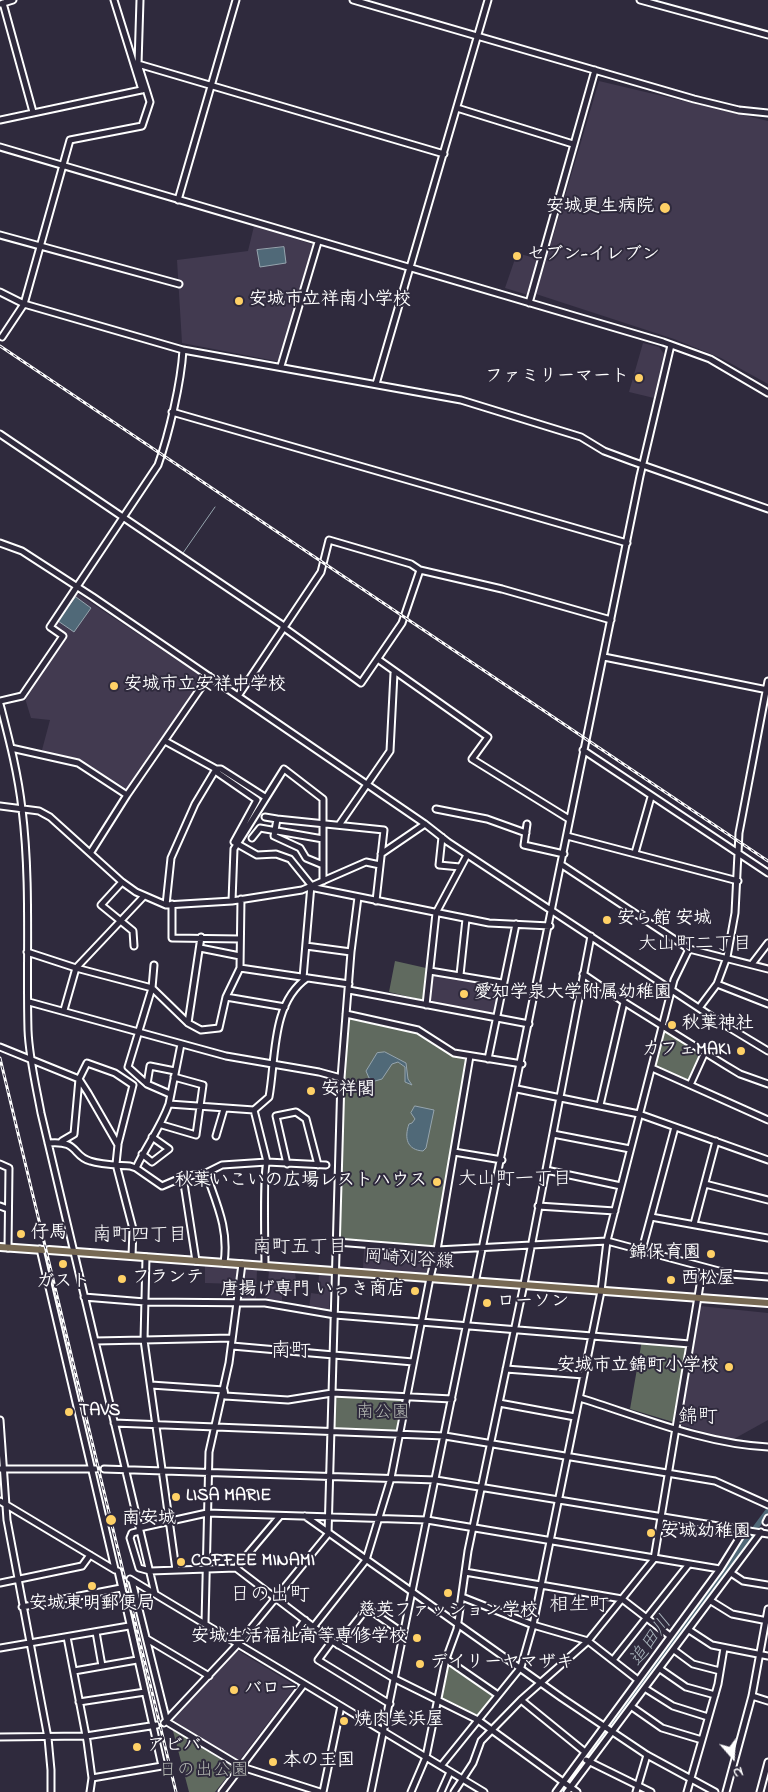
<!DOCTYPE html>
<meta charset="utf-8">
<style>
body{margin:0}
#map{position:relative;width:768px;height:1792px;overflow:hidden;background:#2f2a3d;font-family:"Indie Flower",sans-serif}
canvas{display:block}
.north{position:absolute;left:708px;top:1732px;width:50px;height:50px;-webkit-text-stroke:4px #2f2a3d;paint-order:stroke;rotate:161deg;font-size:14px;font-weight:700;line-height:20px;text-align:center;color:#fff}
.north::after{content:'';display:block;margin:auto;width:18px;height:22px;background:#fff;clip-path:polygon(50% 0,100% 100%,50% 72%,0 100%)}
</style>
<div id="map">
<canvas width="768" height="1792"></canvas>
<div class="north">N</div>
</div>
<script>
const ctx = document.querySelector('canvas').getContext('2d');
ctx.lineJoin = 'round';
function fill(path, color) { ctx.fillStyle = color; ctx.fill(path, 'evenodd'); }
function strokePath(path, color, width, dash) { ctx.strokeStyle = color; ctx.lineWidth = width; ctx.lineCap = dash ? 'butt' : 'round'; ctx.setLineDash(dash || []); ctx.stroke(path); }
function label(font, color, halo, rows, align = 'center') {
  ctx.font = font + ' "Indie Flower","Klee One",sans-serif'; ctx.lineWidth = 4; ctx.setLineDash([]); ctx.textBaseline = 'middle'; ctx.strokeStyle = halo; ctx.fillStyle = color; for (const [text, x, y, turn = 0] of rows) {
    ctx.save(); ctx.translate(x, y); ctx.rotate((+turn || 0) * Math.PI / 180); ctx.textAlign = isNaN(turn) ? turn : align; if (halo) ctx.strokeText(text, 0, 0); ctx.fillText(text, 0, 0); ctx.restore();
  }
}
fill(new Path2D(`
 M599,81L768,121V384L721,358L674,339L536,294Z
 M254,226L315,245L281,362L182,343L177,260L248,251Z
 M517,253L538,259L528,295L505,288Z
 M643,343L659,347L664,354L654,398L629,392Z
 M75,592L204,678L127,789L81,761L42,750L50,720L31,718L24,695L66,636L53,627Z
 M433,973L499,984L495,1014L429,1004L431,974Z
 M364,1249L432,1254L430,1273L363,1270Z
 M205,1266L238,1268L237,1284L205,1283Z
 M243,1268L257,1269L256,1300L239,1301Z
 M269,1271L295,1272L297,1290H282V1304L266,1301Z
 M319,1273L331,1275L329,1310L309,1308L311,1293L318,1294Z
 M700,1306L768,1313V1420L732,1440L678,1424Z
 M237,1650L296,1686L238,1762L173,1720Z`), '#423a50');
fill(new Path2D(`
 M395,961L426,968L423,1000L389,992Z
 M350,1017L418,1032L453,1055L467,1060L436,1246L434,1247L339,1238L343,1077Z
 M663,1031L701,1052L689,1080L656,1066Z
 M642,1340L688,1346L673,1422L630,1409Z
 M407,1395L399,1434L334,1428L335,1396Z
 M451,1665L493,1695L479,1715L476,1716L443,1700L441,1697L448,1666Z
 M175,1730L234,1768L215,1792H189L173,1731Z`), '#606a5f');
const water = new Path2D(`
 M284,247L286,263L260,267L257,250Z
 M76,597L91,608L74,632L58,621Z
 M385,1052L406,1063L408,1079L412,1085L405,1082V1067L398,1062L392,1064L382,1079L375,1081L369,1078L366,1071L377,1053Z
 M415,1106L434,1110L426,1148L423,1151C407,1150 404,1138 409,1124L412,1123L415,1119L411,1113Z`);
fill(water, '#506978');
strokePath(water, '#96a5ae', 1);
strokePath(new Path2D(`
 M183,553L215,507`), '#96a5ae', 1);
strokePath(new Path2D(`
 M560,1792L768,1511`), '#506978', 5.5);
strokePath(new Path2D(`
 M121,1573L130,1579`), '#443f50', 5, [5, 2.5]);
const minor = new Path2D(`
 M114,0L142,90
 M140,0L138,64L146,89
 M353,0L694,99L739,110L768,113
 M640,0L768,35
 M3,3L33,112
 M0,4L13,0
 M138,64L444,154
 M457,108L573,144
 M0,120L146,89L150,102L142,126L70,140L24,304L2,337
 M0,147L663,342L710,359L768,393
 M178,200L236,0
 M0,235L179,284
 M0,292L24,304L183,350L461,400L581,437L604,451L631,461L768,509
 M529,303L595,70
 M281,366L318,242
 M376,384L488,0
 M172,412L627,543
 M0,434L284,626
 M0,543L22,551L93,597L425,824L448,842L720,1022L768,1051
 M283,627L361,683L402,623L420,570
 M604,657L768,690
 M379,660L488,737L472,759L569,819
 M238,696L321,572L329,540L411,564L420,570L502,589L611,620
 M0,701L22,696L63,636L50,627L158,465C169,434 181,383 183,350
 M0,704C9,739 18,773 22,809C31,882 26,956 28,1030C29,1057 36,1086 41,1113L155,1594
 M165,741L216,769H221L265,797
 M11,748L78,763L127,795
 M583,750L768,873
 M215,771L257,800L234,842L257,855L276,854L290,859L311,885L303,978
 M0,806L39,811L50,817L122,882L136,892L166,905L232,901L302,890L366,862L380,865
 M436,809L487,819L526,833
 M265,817L277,819
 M527,824L524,845L564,854
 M339,825L390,751L394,673
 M567,836L738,881
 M442,837L439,865L460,867
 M252,838L260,828L323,839
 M91,852L127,795L209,676
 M635,853L651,797
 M381,854L425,824
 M323,865L306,858L300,848L274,836L277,819L384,830L376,901
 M562,865L689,949L768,969
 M122,882L101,905L133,931L134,946
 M310,887L489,923L550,926
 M241,899L240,968L349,984
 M232,901L234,849L284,769L323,799V881
 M172,904V938L240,939
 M166,905L171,858L195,804L216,769
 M306,946L351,952
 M200,948L240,956
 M27,952L76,968L144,896
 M752,964L768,943
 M154,965L152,988L128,1067L147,1084L170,1094
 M240,968L226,997L285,1007
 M430,971L502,983
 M583,974L624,1002L725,1065L740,1074L768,1084
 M460,975L466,919
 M717,984L768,1004
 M349,990L529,1024
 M29,1002L226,1056L319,1072L341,1078
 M426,1005L436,913L467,855
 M699,1008L717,984L727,957L735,913L739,833L768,681
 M64,1010L76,968L152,988L188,1023L201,1030L219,1028L226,997
 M346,1014L418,1030L454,1053L522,1064
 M188,1023L201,937
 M181,1044L169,1104L254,1110
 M0,1047L79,1079L88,1093L118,1145L116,1164L133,1229L132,1256
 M488,1059L516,924
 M652,1068L768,1120
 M147,1084L150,1066L175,1071
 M690,1085L705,1052
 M517,1089L639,1114L768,1160
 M600,1105L624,1002
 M162,1125L196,1135L203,1085L174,1077
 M553,1134L630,1149
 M216,1136L224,1109
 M62,1141L74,1134L79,1079L87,1063L115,1073L133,1085L118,1144
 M48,1143C79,1140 72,1156 90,1161C102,1165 118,1165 130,1166L136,1168C146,1146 161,1127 169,1104
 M454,1152L502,1160
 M142,1154L152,1162L169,1149L152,1137
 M0,1164L9,1168L8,1248
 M287,1164L276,1116L296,1112L306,1119L318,1165
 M136,1168L162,1186L183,1177L206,1173L222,1165L267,1162L326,1165
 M546,1170L621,1186
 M206,1173C217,1205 229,1229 224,1263
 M183,1177L196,1261
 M705,1184L768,1200
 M0,1206L8,1209
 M538,1206L615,1211
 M651,1217L768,1238
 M694,1224L716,1141
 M337,1242L437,1250L607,1241L730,1274L768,1277
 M40,1249L115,1569
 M642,1250L675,1127
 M265,1266C265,1252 263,1167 267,1162L254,1110L269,1097C276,1059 271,1003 307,978
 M84,1297L145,1302L265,1303L335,1315L690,1344
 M95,1341L144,1340L146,1257
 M232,1346L413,1362
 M506,1369L584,1375
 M151,1385L224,1390
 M224,1390L225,1396L288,1400L332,1393L452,1399
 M580,1398C641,1417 704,1444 768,1447
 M499,1403L575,1417
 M0,1420L7,1520L48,1738L51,1770V1792
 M114,1423L445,1436L715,1481L768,1505
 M0,1469H96
 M104,1469L436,1480L768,1534
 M0,1501L115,1570
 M305,1516L562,1698L647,1755L715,1792
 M766,1522L768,1518
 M139,1528L207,1513L427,1520L720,1569
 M140,1531L132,1533L130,1538L139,1568L150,1571L236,1568L332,1641L395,1679L478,1720L577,1792
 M236,1568L280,1516
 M176,1570L144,1340L231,1338
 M465,1572L622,1599L670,1636
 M731,1573L743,1581L768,1585
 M130,1579L484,1792
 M132,1581L167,1722
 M0,1583L82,1566L90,1555
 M462,1597L533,1625L588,1641L638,1680
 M711,1601L732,1614L768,1621
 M22,1607L121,1588
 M205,1623L209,1452L229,1363L242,1264
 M314,1626L366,1560L391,1478L430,1278L437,1250L470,1056
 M689,1630L712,1645L768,1656
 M96,1632L102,1666
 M295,1634L305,1620
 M67,1637L87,1741L92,1778L90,1792
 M147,1639L209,1676
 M332,1641L318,1660L390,1704
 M338,1645L367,1608L403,1633
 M0,1648L129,1626
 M674,1650L693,1664L720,1671
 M446,1659L498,1695
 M613,1660L689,1564
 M660,1669L686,1687L715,1695
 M74,1671L137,1660
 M646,1689L673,1706L708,1717
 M752,1696L768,1701
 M521,1700L585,1752
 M79,1702L145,1692
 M632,1707L662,1728L702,1740L687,1792
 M167,1722L242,1767L320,1792
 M164,1723L238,1644L328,1534L341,1078L351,952L358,897
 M0,1737L86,1736L157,1725
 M702,1740L718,1684L724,1648
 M586,1760L651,1792
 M441,1766L521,1667L533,1625L601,1291L607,1241L674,980L689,949
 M92,1778L162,1766L118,1571
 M222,1792L304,1684
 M323,1792L341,1706
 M371,1792L640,476L671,345
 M411,1792L426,1757L446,1659L457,1629L468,1551L524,1284L591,936
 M441,1792L450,1772
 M454,1792L473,1763L481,1741L521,1700L588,1641L654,1559L703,1267
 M556,1792L720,1569L745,1529
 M567,1792L761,1532
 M636,1792L647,1755
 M726,1792L752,1696L768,1609
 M760,1792L768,1762`);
const major = new Path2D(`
 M0,1247L43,1250
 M49,1250L768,1303`);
strokePath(minor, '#fff', 9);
strokePath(major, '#fff', 10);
strokePath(minor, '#2f2a3d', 5);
strokePath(major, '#776954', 6);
const rail = new Path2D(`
 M0,346L768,861
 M0,1058L176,1792`);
strokePath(rail, '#fff', 3);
strokePath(rail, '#2f2a3d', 1, [4]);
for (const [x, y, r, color] of [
 [665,208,6,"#ffd166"],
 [517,256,5,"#ffd166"],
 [239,301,5,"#ffd166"],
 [639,378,5,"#ffd166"],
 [114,686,5,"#ffd166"],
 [607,920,5,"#ffd166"],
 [464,994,5,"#ffd166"],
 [672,1025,5,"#ffd166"],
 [741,1051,5,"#ffd166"],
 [311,1091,5,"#ffd166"],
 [437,1182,5,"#ffd166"],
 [21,1234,5,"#ffd166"],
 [711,1254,5,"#ffd166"],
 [63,1264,5,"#ffd166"],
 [122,1279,5,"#ffd166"],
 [671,1280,5,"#ffd166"],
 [415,1291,5,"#ffd166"],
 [487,1303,5,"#ffd166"],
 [729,1367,5,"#ffd166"],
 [69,1412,5,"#ffd166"],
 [176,1497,5,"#ffd166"],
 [111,1520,6,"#ffd166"],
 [651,1533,5,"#ffd166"],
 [181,1562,5,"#ffd166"],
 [92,1586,5,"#ffd166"],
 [448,1593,5,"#ffd166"],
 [417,1638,5,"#ffd166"],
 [420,1664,5,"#ffd166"],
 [234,1690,5,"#ffd166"],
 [344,1721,5,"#ffd166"],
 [137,1747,5,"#ffd166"],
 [273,1762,5,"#ffd166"]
]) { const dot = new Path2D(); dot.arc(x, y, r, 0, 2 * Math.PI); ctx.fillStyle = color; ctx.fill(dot); strokePath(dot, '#2f2a3d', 2); }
label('bold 18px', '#fff', '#2f2a3d', [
 ["安城更生病院",654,208,"right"],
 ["セブン-イレブン",527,256],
 ["安城市立祥南小学校",249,301],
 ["ファミリーマート",629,378,"right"],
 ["安城市立安祥中学校",124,686],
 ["安ら館 安城",617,920],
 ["愛知学泉大学附属幼稚園",474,994],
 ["秋葉神社",682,1025],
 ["カフェMAKI",731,1051,"right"],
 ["安祥閣",321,1091],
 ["秋葉いこいの広場レストハウス",427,1182,"right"],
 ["仔馬",31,1234],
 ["錦保育園",701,1254,"right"],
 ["フランテ",132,1279],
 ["西松屋",681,1280],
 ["ガスト",63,1283,"center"],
 ["唐揚げ専門 いっき商店",405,1291,"right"],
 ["ローソン",497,1303],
 ["安城市立錦町小学校",719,1367,"right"],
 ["TAVS",79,1412],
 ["LISA MARIE",186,1497],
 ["南安城",122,1520],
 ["安城幼稚園",661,1533],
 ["COFFEE MINAMI",191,1562],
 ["安城東明郵便局",92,1605,"center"],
 ["慈英ファッション学校",448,1612,"center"],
 ["安城生活福祉高等専修学校",407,1638,"right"],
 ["デイリーヤマザキ",430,1664],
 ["バロー",244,1690],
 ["焼肉美浜屋",354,1721],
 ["アビバ",147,1747],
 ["本の王国",283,1762]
], 'left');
label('18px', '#fff', '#2f2a3d', [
 ["岡崎刈谷線",409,1261,4]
]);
label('18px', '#b0b4af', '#2f2a3d', [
 ["南公園",383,1414],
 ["日の出公園",204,1772]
]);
label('19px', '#fff', '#2f2a3d', [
 ["大山町二丁目",695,946],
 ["大山町一丁目",515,1181],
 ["南町四丁目",140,1237],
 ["南町五丁目",300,1249]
]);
label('italic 19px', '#a8b4bc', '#2f2a3d', [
 ["追田川",652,1642,-54]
]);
label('20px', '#fff', '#2f2a3d', [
 ["南町",291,1353],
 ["錦町",698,1419],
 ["日の出町",270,1597],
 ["相生町",579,1607]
]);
</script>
